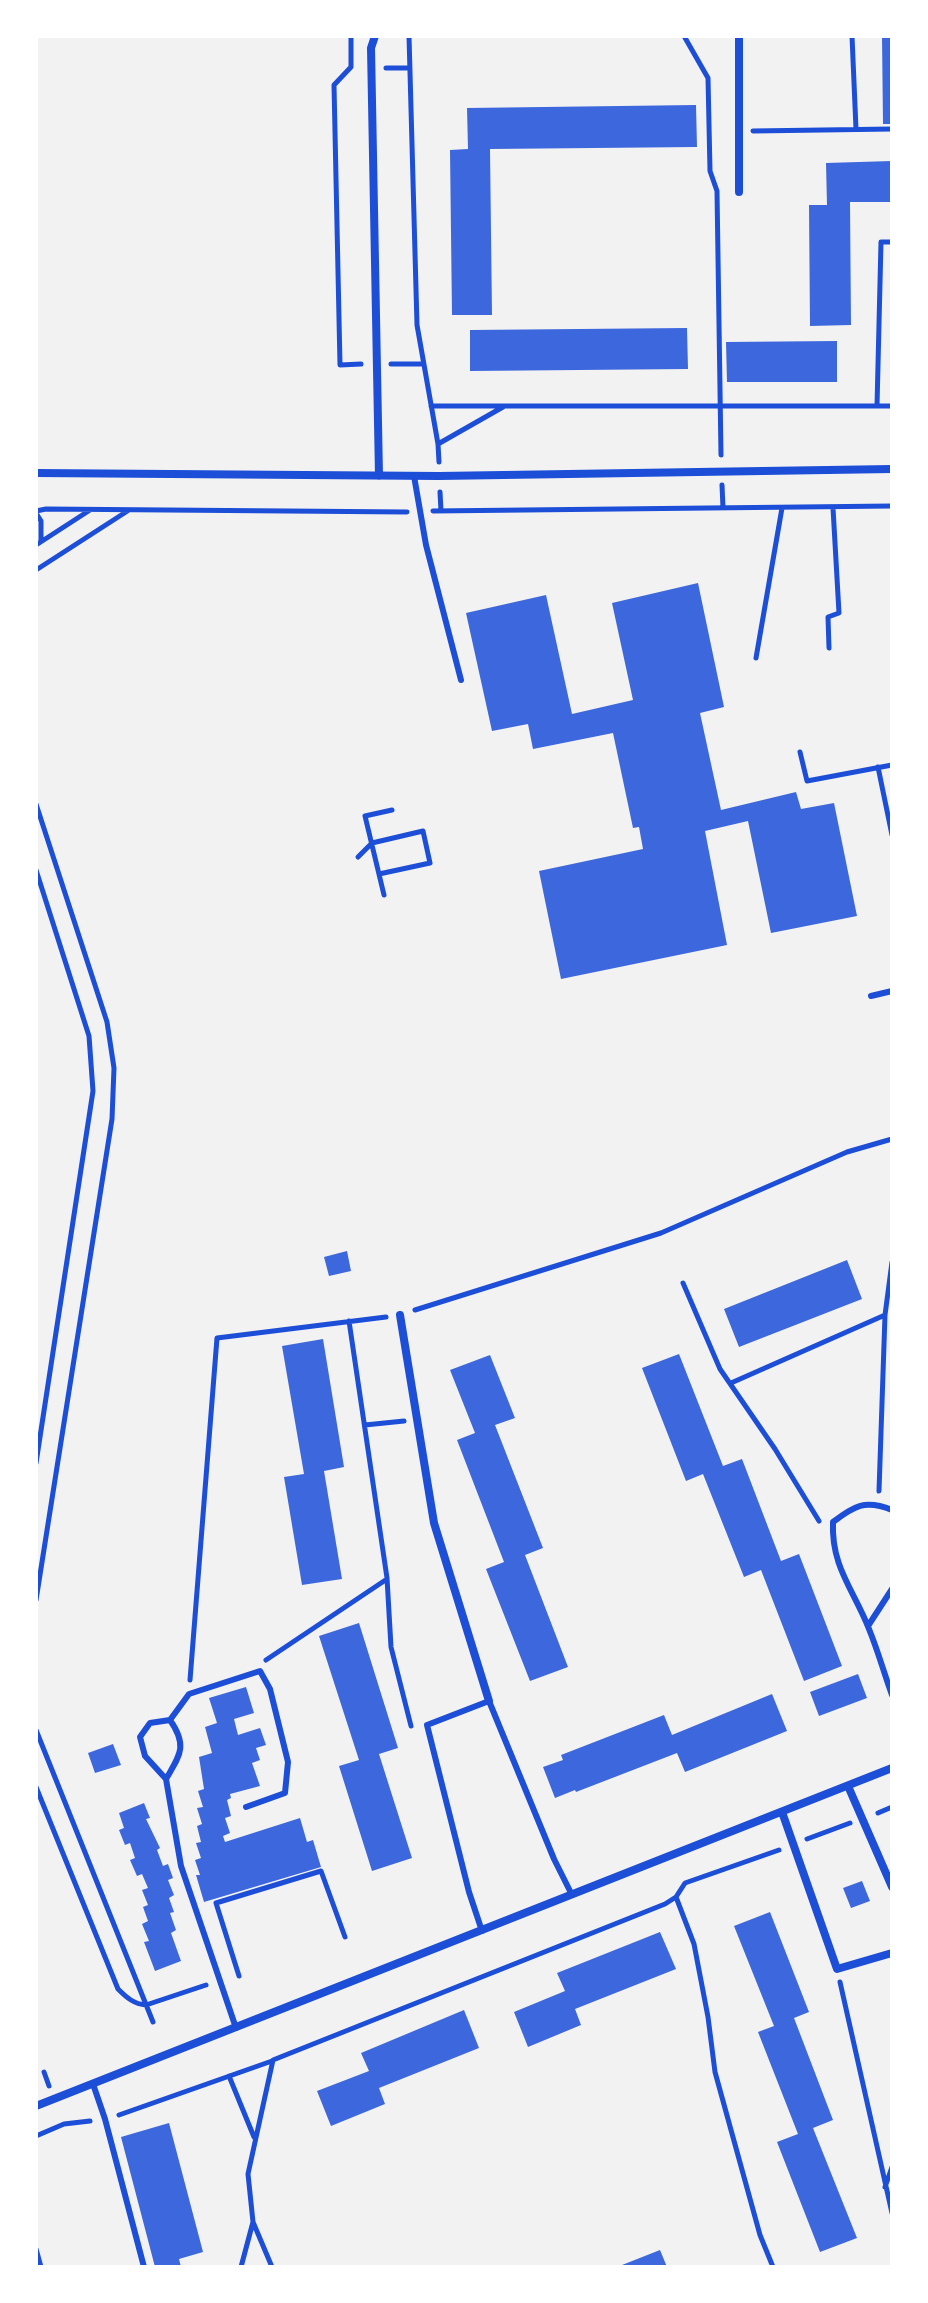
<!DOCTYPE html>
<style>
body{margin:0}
#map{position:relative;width:928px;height:2303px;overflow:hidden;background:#f2f2f2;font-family:Jost,sans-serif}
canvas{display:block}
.frame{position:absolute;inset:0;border:38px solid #fff;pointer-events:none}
</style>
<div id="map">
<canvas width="928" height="2303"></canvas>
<div class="frame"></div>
</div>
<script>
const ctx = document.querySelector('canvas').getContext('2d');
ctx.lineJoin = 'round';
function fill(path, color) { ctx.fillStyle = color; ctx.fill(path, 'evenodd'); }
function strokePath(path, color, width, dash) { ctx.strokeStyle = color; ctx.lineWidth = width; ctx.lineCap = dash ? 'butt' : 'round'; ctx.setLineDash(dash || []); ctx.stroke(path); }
fill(new Path2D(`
 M882,36H892V124H883Z
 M696,105L697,147L490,149L492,315H452L450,150L468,149L467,108Z
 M892,161V202H850L851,325L810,326L809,205H827L826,163Z
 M687,328L688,369L470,371V330Z
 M837,341V382H727L726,342Z
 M698,583L724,707L700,713L721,810L796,792L801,809L834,803L857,916L771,933L748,821L705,831L727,945L561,979L539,871L643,849L639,827L633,828L613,733L533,749L528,724L492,731L466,613L546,595L572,714L633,700L612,603Z
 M347,1251L351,1271L329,1276L324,1257Z
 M847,1260L862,1299L739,1347L724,1309Z
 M323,1339L344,1467L324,1471L342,1579L302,1585L284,1477L304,1474L282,1346Z
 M679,1354L723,1466L742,1459L781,1561L799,1554L842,1666L804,1681L761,1570L744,1577L703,1474L686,1481L642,1368Z
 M490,1355L515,1418L495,1425L543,1548L525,1555L568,1667L530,1681L486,1569L504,1562L457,1440L475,1433L450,1370Z
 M359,1623L398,1748L379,1754L412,1858L372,1871L339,1766L359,1760L319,1636Z
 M858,1674L867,1698L819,1716L810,1692Z
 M246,1687L254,1713L234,1719L238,1735L260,1728L266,1745L256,1748L260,1760L252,1763L260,1786L230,1794L231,1798L227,1800L231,1816L225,1818L230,1833L223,1836L225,1842L300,1818L307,1842L313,1840L321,1867L204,1902L196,1875H200L195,1860L201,1858L196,1843L201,1842L197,1826L202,1824L197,1808L203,1807L198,1791L204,1789L199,1757L212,1753L205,1727L217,1723L209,1698Z
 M772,1694L787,1731L685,1772L677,1753L576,1792L575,1790L555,1798L543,1767L563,1760L561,1755L664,1715L672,1735Z
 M113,1744L121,1765L95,1773L88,1753Z
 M144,1803L150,1818L146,1819L160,1848L157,1850L163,1866L168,1864L173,1878L168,1880L174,1895L169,1898L174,1912L170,1913L176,1930L171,1933L181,1961L155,1971L144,1942L149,1941L142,1924L148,1921L143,1907L148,1905L142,1890L148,1888L142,1874L137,1876L130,1860L135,1858L130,1843L125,1845L119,1830L124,1828L119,1813Z
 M862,1881L870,1901L851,1908L843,1888Z
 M770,1912L809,2012L794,2018L833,2120L813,2128L857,2238L820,2252L777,2142L798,2134L758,2032L774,2026L734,1926Z
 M660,1932L676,1969L575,2009L581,2025L528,2047L514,2012L565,1991L557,1973Z
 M464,2010L479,2048L379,2088L385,2104L331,2126L317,2091L369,2071L361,2053Z
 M169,2123L203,2252L179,2259L181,2267H155L121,2137Z
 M660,2250L667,2267H617Z`), '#3d67dc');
strokePath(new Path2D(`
 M351,36V67L334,85L340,365L361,364
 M409,36L417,325L438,444L439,462
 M684,36L708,78L710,171L717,191L721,455
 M852,36L856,129
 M386,68H409
 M753,131L892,129
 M391,364H422
 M431,406H892
 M877,406L881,242H892
 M438,444L503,407
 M722,485L723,508
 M440,492L441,511
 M36,511L46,509L407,512
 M433,511L892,506
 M36,513L41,521V541
 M36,545L90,510
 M36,570L129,510
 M829,648L828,617L839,613L833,508
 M756,658L782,508
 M800,752L807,781L892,765
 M878,767L892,835
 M36,804L107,1022L114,1068L112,1119L36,1600
 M358,857L372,843L423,831L430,863L379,874
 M36,870L89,1036L93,1091L36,1463
 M384,895L365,816L392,810
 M683,1283L720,1369L775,1449L819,1521
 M415,1310L661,1233L847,1152L892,1139
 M349,1321L387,1578L391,1647L411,1726
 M731,1383L885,1315L892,1262
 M365,1425L404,1421
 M879,1491L885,1315
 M266,1660L387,1579
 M190,1680L217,1338L386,1317
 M36,1730L153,2022
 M36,1787L118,1989C127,1998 134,2004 146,2005L206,1985
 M878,1813L892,1807
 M807,1839L850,1823
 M676,1897L694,1944L708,2017L715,2072L760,2235L773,2267
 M239,1976L216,1903L321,1871L345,1937
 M840,1982L892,2213
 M44,2072L49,2086
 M229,2076L254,2137
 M119,2115L272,2061
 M36,2136L64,2124L90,2121
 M885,2187L892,2167
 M36,2249L41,2267
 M241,2267L253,2222
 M272,2267L253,2222L248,2174L273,2060L665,1904L676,1897L685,1883L779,1850`), '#1d4ed8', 5);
strokePath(new Path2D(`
 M414,476L426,545L461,680
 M871,996L892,991
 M892,1510C865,1499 854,1506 833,1522C831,1567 854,1590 869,1629C878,1651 884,1673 892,1695
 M868,1626L892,1589
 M170,1720L189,1694L260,1671L270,1689L288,1762L285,1793L246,1807
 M166,1779C180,1755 188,1746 170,1720L150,1723L140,1737L145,1756L166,1779L181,1866L236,2028
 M482,1931L469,1892L427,1725L489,1701L554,1859L572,1895
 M93,2084L105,2119L144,2267`), '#1d4ed8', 6);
strokePath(new Path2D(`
 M375,36L371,48L379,476
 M739,36V192
 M36,473L439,476L892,469
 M400,1315L434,1523L489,1701
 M848,1786L892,1887
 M782,1812L837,1969L892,1953
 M36,2106L892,1768`), '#1d4ed8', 8);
</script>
